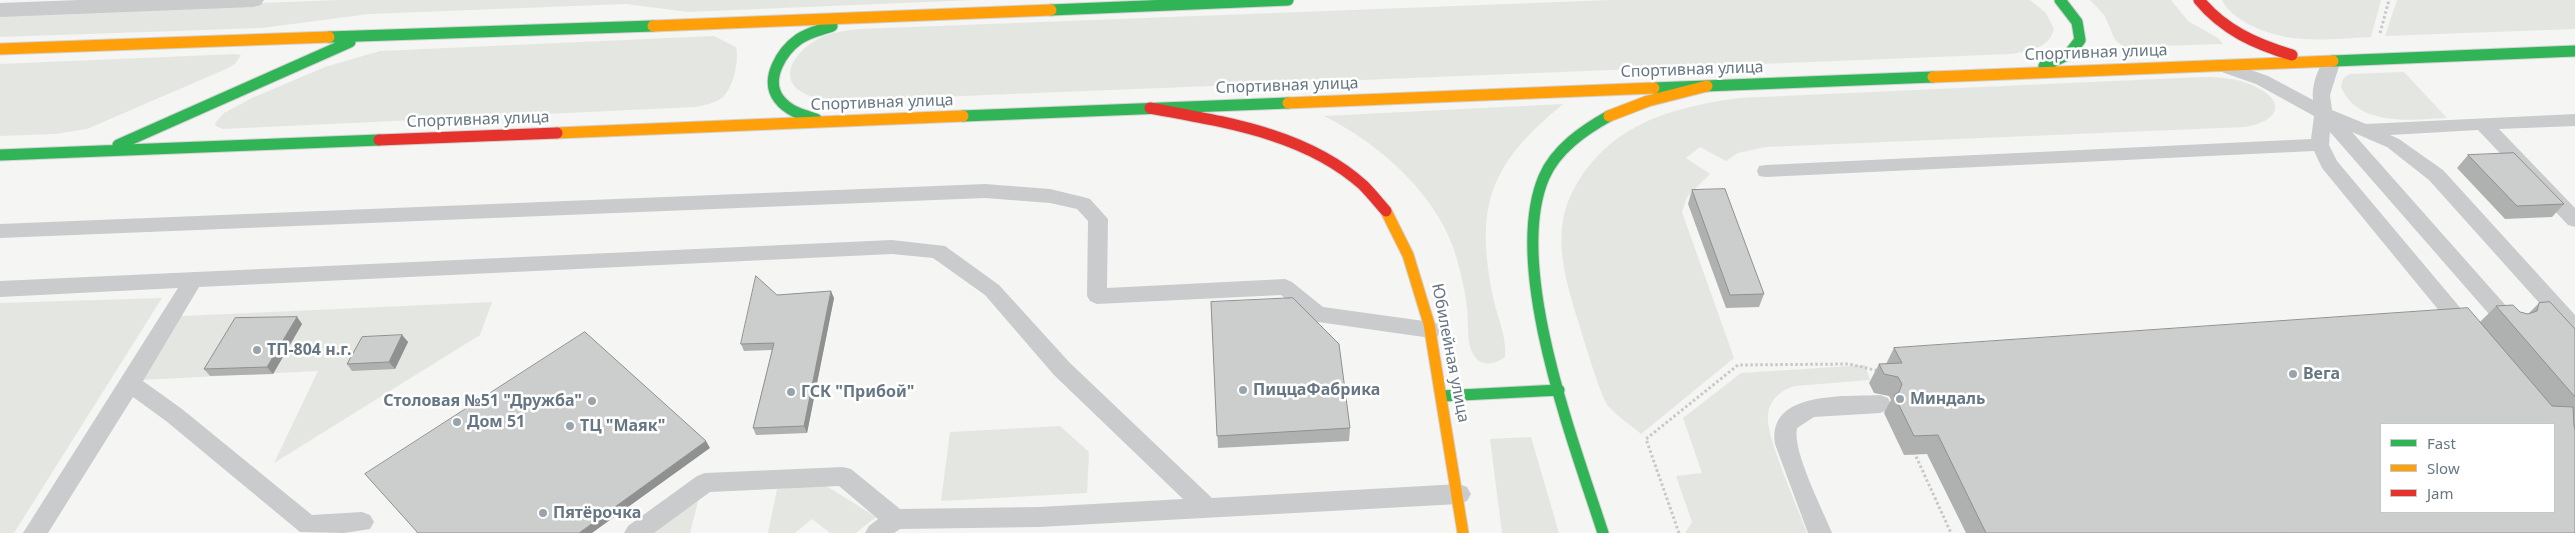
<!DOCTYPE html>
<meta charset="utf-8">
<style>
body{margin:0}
#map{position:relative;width:2575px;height:533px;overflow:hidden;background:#f5f5f4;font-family:"Noto Sans",sans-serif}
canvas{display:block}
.legend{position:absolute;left:2380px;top:423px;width:175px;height:90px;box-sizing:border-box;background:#fff;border:1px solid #c2c9cd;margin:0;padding:6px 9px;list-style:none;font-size:15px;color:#667783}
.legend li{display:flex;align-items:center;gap:10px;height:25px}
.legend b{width:25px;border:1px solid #c2c9cd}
</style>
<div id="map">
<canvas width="2575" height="533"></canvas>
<ul class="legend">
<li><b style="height:6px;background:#30b455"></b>Fast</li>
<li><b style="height:6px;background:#ff9f0a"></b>Slow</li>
<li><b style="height:6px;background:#e5322d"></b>Jam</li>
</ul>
</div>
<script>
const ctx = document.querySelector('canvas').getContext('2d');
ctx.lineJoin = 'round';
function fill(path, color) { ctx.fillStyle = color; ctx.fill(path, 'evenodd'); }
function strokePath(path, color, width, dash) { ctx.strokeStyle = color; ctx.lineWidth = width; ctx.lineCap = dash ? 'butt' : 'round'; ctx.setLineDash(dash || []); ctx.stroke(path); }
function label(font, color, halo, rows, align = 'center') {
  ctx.font = font + ' "Noto Sans",sans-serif'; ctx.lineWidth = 5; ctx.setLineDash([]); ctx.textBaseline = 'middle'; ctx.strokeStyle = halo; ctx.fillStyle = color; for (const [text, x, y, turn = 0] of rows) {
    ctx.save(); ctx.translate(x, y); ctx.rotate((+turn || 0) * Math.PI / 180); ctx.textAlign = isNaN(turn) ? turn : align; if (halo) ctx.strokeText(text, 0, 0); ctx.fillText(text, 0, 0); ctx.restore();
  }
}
fill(new Path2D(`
 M339,0H974L688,12L626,4L369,14L262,28L0,37V13Z
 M1611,0H2030L2046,13L2054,29C2049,49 2028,51 2011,54L837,101C823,99 807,98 796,88C778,69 805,44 822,37C834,32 848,30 860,29Z
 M2090,0H2171L2188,21L2218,38L2223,44L2124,47L2115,40L2105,16Z
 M2222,0H2381L2371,37C2328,39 2289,45 2250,25C2239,19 2228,12 2222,0Z
 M2397,0H2575V29L2385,36Z
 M714,36L736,47C739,60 734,85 724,96C717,103 705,105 695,107L223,129L216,126L215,123L224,113L252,98L325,67L380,51Z
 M236,54L241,55L235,64L226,69L87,129L55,134L0,136V64Z
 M2404,72L2447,118C2412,120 2358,127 2341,87L2343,79L2349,74Z
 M2202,77C2219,77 2236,78 2252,85C2287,100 2281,121 2245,127L1766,147L1738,153L1726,161L1700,147L1686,158L1710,174L1687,197L1682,212L1734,358L1641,434C1631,425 1618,417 1609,407C1601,399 1583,336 1578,321C1569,291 1559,260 1562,228C1564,205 1574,185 1588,167C1626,119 1681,106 1739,98Z
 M1563,104C1489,165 1474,206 1494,301C1498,319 1507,338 1505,357C1494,365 1480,367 1473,354C1466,342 1469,323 1467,309C1466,296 1463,284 1460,271C1447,203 1384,146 1324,116Z
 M162,298L14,533H0V303Z
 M492,302L480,335L274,463L318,371L141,380L181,316Z
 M1865,365L1870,380L1795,386C1781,390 1769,400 1768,415C1765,436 1799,509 1807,533H1685L1692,522L1676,476L1702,473L1683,418L1741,373Z
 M1060,426L1089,452L1087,493L941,501L950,432Z
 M1531,437L1559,533H1502L1490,439Z
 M825,485L876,517L856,533H830L812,519L795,533H768L777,489Z
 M700,494L690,533H649Z`), '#e4e7e1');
const fast = new Path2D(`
 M1051,10L1288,0
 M329,37L653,26
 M2333,61L2575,51
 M2044,66L2069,54L2080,40L2077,22L2060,0
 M1654,88L1933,77
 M963,116L1288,103
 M816,119C802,115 788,111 779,99C764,79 782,51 799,39C809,32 821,30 832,26
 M118,145L350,42
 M0,155L379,140
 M1442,396L1559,390
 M1603,533C1574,443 1506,266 1544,177C1556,149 1584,130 1609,116`);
const slow = new Path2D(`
 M653,26L1051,10
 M0,49L329,37
 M1933,77L2333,61
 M1288,103L1654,88
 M1609,116L1648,101L1707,86
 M557,133L963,116
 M1386,211L1408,255L1429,324L1463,533`);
const jam = new Path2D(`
 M2199,0C2224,30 2255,44 2292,55
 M1150,108C1224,122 1305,133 1363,185C1371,193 1379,203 1386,211
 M379,140L557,133`);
strokePath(fast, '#d2d3d4', 13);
strokePath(slow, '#d2d3d4', 13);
strokePath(jam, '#d2d3d4', 13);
strokePath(new Path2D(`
 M2380,33L2389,0
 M1914,452L1951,533
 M1679,533L1646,439L1738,365L1849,364L1879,371`), '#c7c8c9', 3, [2.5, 2.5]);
fill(new Path2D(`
 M2332,55L2338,56L2341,60L2330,95L2332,110L2366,124L2575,114V126L2499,129L2575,208V227L2568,225L2478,130L2390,135L2399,139L2443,170L2575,315V337L2568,335L2429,180L2387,147L2352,132L2516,317L2519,323L2516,329L2509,331L2502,329L2330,132L2329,145L2337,161L2473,323L2476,329L2473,335L2466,337L2459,335L2322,168L2314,151L1766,177L1759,176L1757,171L1759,166L1766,165L2311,139L2314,116L2256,84L2213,69L2210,65L2213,61H2225L2268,76L2313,100C2311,86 2318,68 2326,56Z
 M985,184L1050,189L1083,197L1090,199L1108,219L1107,288L1285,279L1292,282L1323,307L1431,322L1438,324L1441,330L1438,336L1431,338L1318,322L1311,320L1281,295L1097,304L1090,301L1087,296L1088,221L1077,209L1050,203L985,198L0,238V224Z
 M892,240L945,246L999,285L1070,363L1212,498L1459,484L1467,487L1471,494L1467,501L1459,504L1039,527L900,529L894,533H865L869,526L878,519L839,486L710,492L654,533H624L628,526L697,476L705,473L843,467L851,469L900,509L1039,507L1183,499L1054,375L985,295L933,258L892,254L199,287L143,381L182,409L312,515L362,512L370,515L374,522L370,529L344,533L300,532L166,421L133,397L48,533H23L178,288L0,297V281Z
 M1880,395L1888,398L1891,404L1888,410L1880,413L1814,417L1797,428C1792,451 1823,510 1832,533H1808L1775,444C1767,390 1846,397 1880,395Z`), '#cacbcc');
fill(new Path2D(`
 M79,0H264L261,5L253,7L0,17V3Z`), '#cacbcc');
strokePath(fast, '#30b455', 11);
strokePath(slow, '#ff9f0a', 11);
strokePath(jam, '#e5322d', 11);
fill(new Path2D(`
 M2468,155L2564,204L2552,217L2505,219L2457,168Z
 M1692,190L1764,294L1759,307L1726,308L1688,204Z
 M777,295L834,298L807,433L756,435L753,428L772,350L744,351L741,344Z
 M1211,302L1350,428L1349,441L1218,448Z
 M2539,303L2575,329V533H1966L1927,454L1904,455L1884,413L1891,400L1889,396L1874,393L1869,383L1879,364H1886L1894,348L2480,322L2496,306L2528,314Z
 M297,317L302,324L273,374L210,376L204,369Z
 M402,335L408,342L395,369L352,371L347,364Z`), '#afb1b1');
fill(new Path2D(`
 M831,291L834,298L807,433L804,426Z
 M297,317L302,324L273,374L267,367Z
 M402,335L408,342L395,369L389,362Z
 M706,441L710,448L592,533H579Z`), '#8f9090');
const building = new Path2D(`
 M2514,153L2564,204L2517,206L2468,155Z
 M1725,189L1764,294L1730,295L1692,190Z
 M756,276L777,295L831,291L804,426L753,428L774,343L741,344Z
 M1293,298L1339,344L1350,428L1217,436L1211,302Z
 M2550,302L2575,329V397L2496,306L2513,305L2520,312L2528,314L2537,311L2539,303Z
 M2468,308L2552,406L2573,407L2574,426L2575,430V533H1986L1938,435L1914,436L1894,395L1899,392L1902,384L1898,377L1884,374L1879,364L1902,363L1894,348ZM2381,424H2554V512H2381Z
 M297,317L267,367L204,369L235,318Z
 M585,332L706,441L579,533H418L365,474Z
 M402,335L389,362L347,364L362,337Z`);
fill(building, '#cccece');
strokePath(building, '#8f9090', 1);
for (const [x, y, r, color] of [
 [257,350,5,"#98a3ab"],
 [2293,374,5,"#98a3ab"],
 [1243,390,5,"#98a3ab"],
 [791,392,5,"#98a3ab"],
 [1900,399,5,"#98a3ab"],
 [592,401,5,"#98a3ab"],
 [457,422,5,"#98a3ab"],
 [570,426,5,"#98a3ab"],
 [543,513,5,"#98a3ab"]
]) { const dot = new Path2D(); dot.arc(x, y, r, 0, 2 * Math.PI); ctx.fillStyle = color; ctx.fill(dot); strokePath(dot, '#fff', 2); }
label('16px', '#667783', '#fff', [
 ["Спортивная улица",2096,53,-2],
 ["Спортивная улица",1692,70,-2],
 ["Спортивная улица",1287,86,-2],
 ["Спортивная улица",882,103,-2],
 ["Спортивная улица",478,120,-2],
 ["Юбилейная улица",1450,353,79]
]);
label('bold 16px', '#667783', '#fff', [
 ["ТП-804 н.г.",267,350],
 ["Вега",2303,374],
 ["ПиццаФабрика",1253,390],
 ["ГСК \"Прибой\"",801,392],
 ["Миндаль",1910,399],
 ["Столовая №51 \"Дружба\"",582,401,"right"],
 ["Дом 51",467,422],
 ["ТЦ \"Маяк\"",580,426],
 ["Пятёрочка",553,513]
], 'left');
</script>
